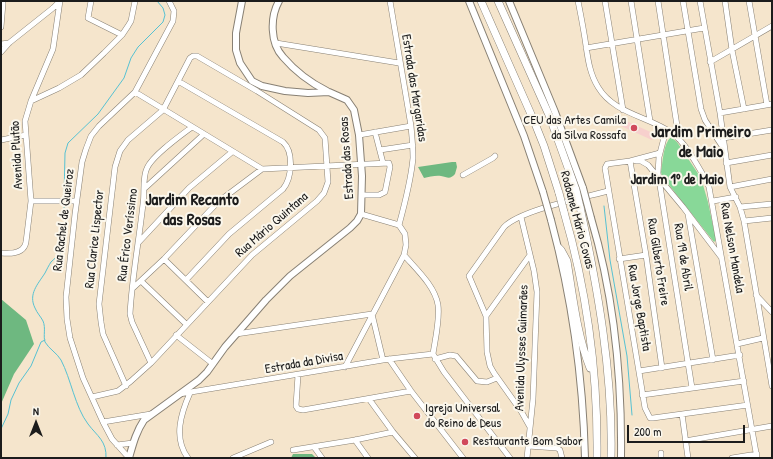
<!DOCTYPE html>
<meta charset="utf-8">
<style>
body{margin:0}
#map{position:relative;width:773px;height:459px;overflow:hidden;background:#f5e5cc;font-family:"Patrick Hand",sans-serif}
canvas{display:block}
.frame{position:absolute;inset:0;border:2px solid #1c1c1c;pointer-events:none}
.north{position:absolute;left:16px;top:403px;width:40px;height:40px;-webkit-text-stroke:3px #fbf7ec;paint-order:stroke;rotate:0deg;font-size:11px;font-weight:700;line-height:16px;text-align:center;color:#1c1c1c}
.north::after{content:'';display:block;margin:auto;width:14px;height:18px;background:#1c1c1c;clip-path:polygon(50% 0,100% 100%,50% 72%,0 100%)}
.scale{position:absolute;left:627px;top:425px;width:118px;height:18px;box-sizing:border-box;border:2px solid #1c1c1c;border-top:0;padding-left:5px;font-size:12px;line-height:14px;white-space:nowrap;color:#1c1c1c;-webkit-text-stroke:3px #fbf7ec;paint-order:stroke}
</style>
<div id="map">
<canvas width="773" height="459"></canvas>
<div class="frame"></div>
<div class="north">N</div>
<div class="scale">200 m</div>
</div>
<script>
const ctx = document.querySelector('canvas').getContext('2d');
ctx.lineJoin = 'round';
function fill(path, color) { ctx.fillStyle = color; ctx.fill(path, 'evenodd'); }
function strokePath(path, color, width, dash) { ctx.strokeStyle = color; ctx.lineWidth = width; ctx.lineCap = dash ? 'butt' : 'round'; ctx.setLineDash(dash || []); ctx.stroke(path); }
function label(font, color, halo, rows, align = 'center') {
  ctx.font = font + ' "Patrick Hand",sans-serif'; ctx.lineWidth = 4; ctx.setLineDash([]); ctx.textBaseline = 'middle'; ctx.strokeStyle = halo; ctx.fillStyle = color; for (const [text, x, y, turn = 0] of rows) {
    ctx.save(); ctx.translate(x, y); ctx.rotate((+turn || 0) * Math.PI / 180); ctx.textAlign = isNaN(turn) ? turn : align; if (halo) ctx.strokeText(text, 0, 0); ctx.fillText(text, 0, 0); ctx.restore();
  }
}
fill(new Path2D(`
 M615,116L655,134L652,140L612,122Z`), '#f7d0cd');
fill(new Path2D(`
 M671,137L677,142L701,178L708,202L716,240L714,242L662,176L661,172C663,161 663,144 671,137Z`), '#88d898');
fill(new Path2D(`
 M452,162H456L457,167L455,174C450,180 447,177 441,176C436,175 429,177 424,178L418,167Z
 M1,299L26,320L34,344L14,374L1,404Z
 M293,454H312L316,458H291Z`), '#6eb880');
strokePath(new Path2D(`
 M64,199L65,153L68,143L98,114L124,78L131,58L138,47L163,22L165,15L163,8L157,1
 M64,204C64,216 68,230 65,243C63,254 58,255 51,262C49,265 47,269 45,273C38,284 28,294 35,308C37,313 41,317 43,321C46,328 43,336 45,342C49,349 57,353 61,360C71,379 75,407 88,424C97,436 107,441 106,458
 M604,206L610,260L627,356L632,415
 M1,429L8,414L11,400L19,383L31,366L41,342L45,340`), '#56c1d2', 1);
const minor = new Path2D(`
 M91,1L88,18L122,35
 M390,1L411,126C412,137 413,147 413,158C411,180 405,203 399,225
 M578,1C581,16 584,31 586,46C588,60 590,74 598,87C614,114 648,116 672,133C686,143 697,165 706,180L709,187L757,458
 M605,1L623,110
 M631,1L650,121
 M658,1L679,139
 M683,1L701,109L705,120L724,149
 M700,1L720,113L730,187L740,207L744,221L772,386
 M725,1L732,50L744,109
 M749,1L767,105
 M1,27L3,3
 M276,43L399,63
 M1,44L9,43
 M586,48L704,28
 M1,52L9,43L53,8L60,1
 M710,62L772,26
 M178,81L283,142C294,152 292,178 283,189L229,234L186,280
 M135,92L262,169L389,163L390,167L385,192L379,195H362
 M31,101L59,88L81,75L104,53L122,35L128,26L131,21L135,1
 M720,113L772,104
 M666,130L659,157L658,173L692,388
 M375,132L383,163
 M359,135L411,126
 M723,138L772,130
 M1,140L26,135
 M380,150L413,145
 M660,153L630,161L607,164L605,168L645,408L650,418H653L748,405
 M630,161L646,255L662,368
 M636,161H641L648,165L683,207L721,257
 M726,163L772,155
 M463,175L493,158L495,156
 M730,187L772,179
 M145,188L204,134
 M31,201H76
 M713,201L736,197
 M740,207L772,204
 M688,214L713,360
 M521,217L534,271L537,292L533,399L527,458
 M744,221L772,218
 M138,243L189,188L232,152
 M1,253C11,254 24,254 26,242L31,201L25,121L31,101L53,49L60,1
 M404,255C416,269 435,286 438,305C440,320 435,340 433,354
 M164,259L208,302
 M619,259L646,255
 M141,281L186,324
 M133,288L164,259L218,202L262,169
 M756,295L772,312
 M486,316L530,255
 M236,334L372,314L383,360
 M176,335L213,364
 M737,344L763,338
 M433,354L444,372L510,458
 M389,359L411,391L463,458
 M435,359L450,355L456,356L477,381L487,382L497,378
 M151,363L132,322L130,314C132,277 139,241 143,204C145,193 142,178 147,168C153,155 180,136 192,127
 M345,367L404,255L406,245L405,234L399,225L361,214
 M639,371L740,355
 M298,375L296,406L298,409L303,410L411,391
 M179,394L389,359L433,354
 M642,395L744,381
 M92,397L118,391L131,381L151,363L252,255L317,201L324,193L328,182L325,138L319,130L257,91L197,56H193L190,58L163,110L128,140L120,151L115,167L99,304L101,322L103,334L126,386
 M369,399L393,432L415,458
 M682,414L688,458
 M103,422L151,414
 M530,427L521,411L494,373L490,366L487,352L486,316L469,276L504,227C521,210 582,198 608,191
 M355,440L368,458
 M685,441L772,426
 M117,445L133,443
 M528,446L557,448L560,450L562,458
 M314,447L322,458
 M293,450L355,440L393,432
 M661,453V458
 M129,458L112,439L103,422L83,378L70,338L67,319L66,297L75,214L82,162L86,149L91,136L99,126L135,92L173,21L174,11L169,1
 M188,458C173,438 181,413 190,393
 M233,458L271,442
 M732,458L757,454`);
const major = new Path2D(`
 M279,1C270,17 270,43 283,57C295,71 311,83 327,91
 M469,1L524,136L543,192
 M509,1L555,112L583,188
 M591,218C614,295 622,378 621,458
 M551,220C572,298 583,377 585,458
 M129,458C133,444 136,432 144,420L199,380L207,372L225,347L266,300L290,276L350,228L357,221L361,214L362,176L359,135L354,110L347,100L329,92L308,93L285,91L262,86L252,81L240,63L236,50V33L242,1`);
const highway = new Path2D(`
 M481,1L534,121L544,146L559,193
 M498,1L549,115L576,190
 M580,207C598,289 613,374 611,458
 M564,212C587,291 598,376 597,458
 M559,248L561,250L567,261C573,297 577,335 590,368`);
strokePath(minor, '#888074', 6);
strokePath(major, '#888074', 8);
strokePath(highway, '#888074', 8);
strokePath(minor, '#fff', 5);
strokePath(major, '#fff', 6);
strokePath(highway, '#fff', 7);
const majorBridge = new Path2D(`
 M583,188L591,218
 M543,192L551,220`);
const highwayBridge = new Path2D(`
 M576,190L580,207
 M559,193L564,212`);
strokePath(majorBridge, '#888074', 8, []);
strokePath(highwayBridge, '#888074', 8, []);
strokePath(majorBridge, '#fff', 6);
strokePath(highwayBridge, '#fff', 7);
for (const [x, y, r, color] of [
 [634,128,4,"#d1495b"],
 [417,416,4,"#d1495b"],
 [465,442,4,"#d1495b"]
]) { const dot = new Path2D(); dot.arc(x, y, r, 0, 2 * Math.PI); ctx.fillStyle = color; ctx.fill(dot); strokePath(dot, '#fbf7ec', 1.5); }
label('13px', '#1c1c1c', '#fbf7ec', [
 ["Estrada das Margaridas",414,88,81],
 ["Avenida Plutão",17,155,-93],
 ["Estrada das Rosas",347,158,-94],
 ["Rua Rachel de Queiroz",64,220,-83],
 ["Rodoanel Mário Covas",577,220,75],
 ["Rua Mário Quintana",272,225,-41],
 ["Rua Érico Veríssimo",128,235,-83],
 ["Rua Clarice Lispector",95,239,-84],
 ["Rua Nelson Mandela",732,248,80],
 ["Rua 19 de Abril",683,257,81],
 ["Rua Gilberto Freire",658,262,81],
 ["Rua Jorge Baptista",639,308,80],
 ["Avenida Ulysses Guimarães",522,348,-88],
 ["Estrada da Divisa",304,363,-10]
]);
label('13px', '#1c1c1c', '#fbf7ec', [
 ["CEU das Artes Camila",626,121,"right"],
 ["da Silva Rossafa",626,136,"right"],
 ["Igreja Universal",425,409],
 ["do Reino de Deus",425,424],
 ["Restaurante Bom Sabor",473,442]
], 'left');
label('bold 15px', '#1c1c1c', '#fbf7ec', [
 ["Jardim 1º de Maio",677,180]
]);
label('bold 17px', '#1c1c1c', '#fbf7ec', [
 ["Jardim Primeiro",701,132],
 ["de Maio",701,152],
 ["Jardim Recanto",192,200],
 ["das Rosas",192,220]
]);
</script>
